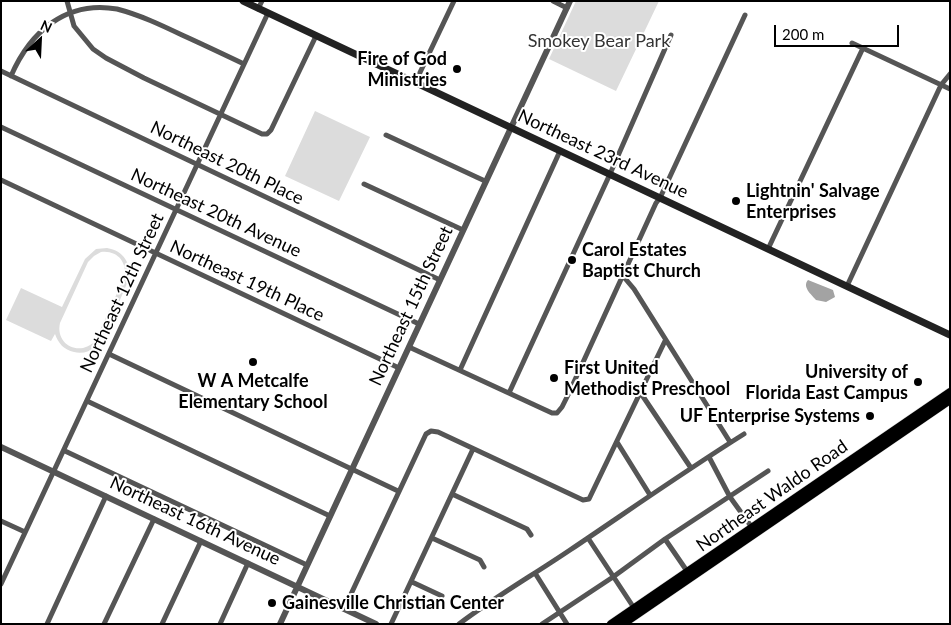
<!DOCTYPE html>
<style>
body{margin:0}
#map{position:relative;width:951px;height:625px;overflow:hidden;background:#fff;font-family:Lato,sans-serif}
canvas{display:block}
.frame{position:absolute;inset:0;border:2px solid #000;pointer-events:none}
.north{position:absolute;left:15px;top:15px;width:50px;height:50px;-webkit-text-stroke:4px #fff;paint-order:stroke;rotate:25deg;font-size:14px;font-weight:700;line-height:20px;text-align:center;color:#000}
.north::after{content:'';display:block;margin:auto;width:18px;height:22px;background:#000;clip-path:polygon(50% 0,100% 100%,50% 72%,0 100%)}
.scale{position:absolute;left:774px;top:25px;width:125px;height:22px;box-sizing:border-box;border:2px solid #000;border-top:0;padding-left:6px;font-size:15px;line-height:18px;white-space:nowrap;color:#000;-webkit-text-stroke:4px #fff;paint-order:stroke}
</style>
<div id="map">
<canvas width="951" height="625"></canvas>
<div class="frame"></div>
<div class="north">N</div>
<div class="scale">200 m</div>
</div>
<script>
const ctx = document.querySelector('canvas').getContext('2d');
ctx.lineJoin = 'round';
function fill(path, color) { ctx.fillStyle = color; ctx.fill(path, 'evenodd'); }
function strokePath(path, color, width, dash) { ctx.strokeStyle = color; ctx.lineWidth = width; ctx.lineCap = dash ? 'butt' : 'round'; ctx.setLineDash(dash || []); ctx.stroke(path); }
function label(font, color, halo, rows, align = 'center') {
  ctx.font = font + ' Lato,sans-serif'; ctx.lineWidth = 4; ctx.setLineDash([]); ctx.textBaseline = 'middle'; ctx.strokeStyle = halo; ctx.fillStyle = color; for (const [text, x, y, turn = 0] of rows) {
    ctx.save(); ctx.translate(x, y); ctx.rotate((+turn || 0) * Math.PI / 180); ctx.textAlign = isNaN(turn) ? turn : align; if (halo) ctx.strokeText(text, 0, 0); ctx.fillText(text, 0, 0); ctx.restore();
  }
}
fill(new Path2D(`
 M576,1H659L616,91L549,59Z
 M315,111L370,137L339,201L285,176Z
 M107,248C124,251 131,263 129,279C122,294 106,337 96,347C90,352 81,354 74,352C64,350 58,343 55,334L51,341L6,320L21,288L62,307L85,259L96,249ZM101,252C117,250 128,262 124,278L95,341C80,357 55,345 60,323L88,262L94,256Z`), '#dcdcdc');
fill(new Path2D(`
 M808,280L833,290L835,297L826,302L816,300C811,294 802,287 808,280Z`), '#a3a3a3');
const trunk = new Path2D(`
 M611,624L950,392
 M623,624L950,400`);
strokePath(trunk, '#dbdbdb', 9);
strokePath(new Path2D(`
 M67,1L74,26L93,49L106,58L144,78L262,134H267L271,130L316,36
 M553,1L567,8
 M258,9L262,1
 M852,43L950,89
 M1,71L440,280
 M11,76C30,32 66,0 117,9C140,15 161,25 182,35C202,44 223,54 244,64
 M415,83L454,1
 M1,127L419,324
 M386,135L485,181
 M1,180L399,368
 M364,184L463,230
 M768,249L863,48
 M623,276L634,289L730,442
 M847,286L941,85L950,74
 M409,347L552,413H557L562,407L568,395L656,203L660,198L745,15
 M109,354L398,491
 M460,370L560,151
 M640,392L691,468
 M509,393L610,174L671,35
 M87,401L330,516
 M617,442L650,495
 M65,451L307,565
 M709,457L730,497L753,529
 M452,494L527,529L531,535
 M1,521L25,532
 M432,538L480,560L484,567
 M588,538L636,611
 M665,539L689,574
 M535,573L567,624
 M412,582L442,596
 M1,584L268,13
 M344,609L426,434L431,431L438,432L583,500L589,499L665,341
 M47,624L106,496
 M104,624L154,519
 M162,624L201,541
 M220,624L248,563
 M391,624L473,449
 M459,624C495,597 533,575 570,550C628,511 685,471 744,434
 M542,624L613,577L665,539L768,471`), '#555', 5);
strokePath(new Path2D(`
 M1,447L376,624
 M280,624L570,1`), '#555', 6);
strokePath(new Path2D(`
 M243,1L950,335`), '#222', 7);
strokePath(trunk, '#000', 8);
for (const [x, y, r, color] of [
 [457,69,5,"#000"],
 [736,201,5,"#000"],
 [572,260,5,"#000"],
 [253,362,5,"#000"],
 [554,378,5,"#000"],
 [918,382,5,"#000"],
 [870,416,5,"#000"],
 [272,603,5,"#000"]
]) { const dot = new Path2D(); dot.arc(x, y, r, 0, 2 * Math.PI); ctx.fillStyle = color; ctx.fill(dot); strokePath(dot, '#fff', 2); }
label('18px', '#333', '#fff', [
 ["Smokey Bear Park",599,41]
]);
label('bold 18px', '#000', '#fff', [
 ["Fire of God",447,59,"right"],
 ["Ministries",447,80,"right"],
 ["Lightnin' Salvage",746,191],
 ["Enterprises",746,212],
 ["Carol Estates",582,250],
 ["Baptist Church",582,271],
 ["First United",564,368],
 ["Methodist Preschool",564,389],
 ["University of",908,372,"right"],
 ["Florida East Campus",908,393,"right"],
 ["W A Metcalfe",253,381,"center"],
 ["Elementary School",253,402,"center"],
 ["UF Enterprise Systems",860,416,"right"],
 ["Gainesville Christian Center",282,603]
], 'left');
label('18px', '#000', '#fff', [
 ["Northeast 23rd Avenue",603,154,25],
 ["Northeast 20th Place",227,163,26],
 ["Northeast 20th Avenue",216,213,25],
 ["Northeast 19th Place",247,281,25],
 ["Northeast 12th Street",122,293,-65],
 ["Northeast 15th Street",411,306,-65],
 ["Northeast Waldo Road",772,496,-35],
 ["Northeast 16th Avenue",195,521,25]
]);
</script>
